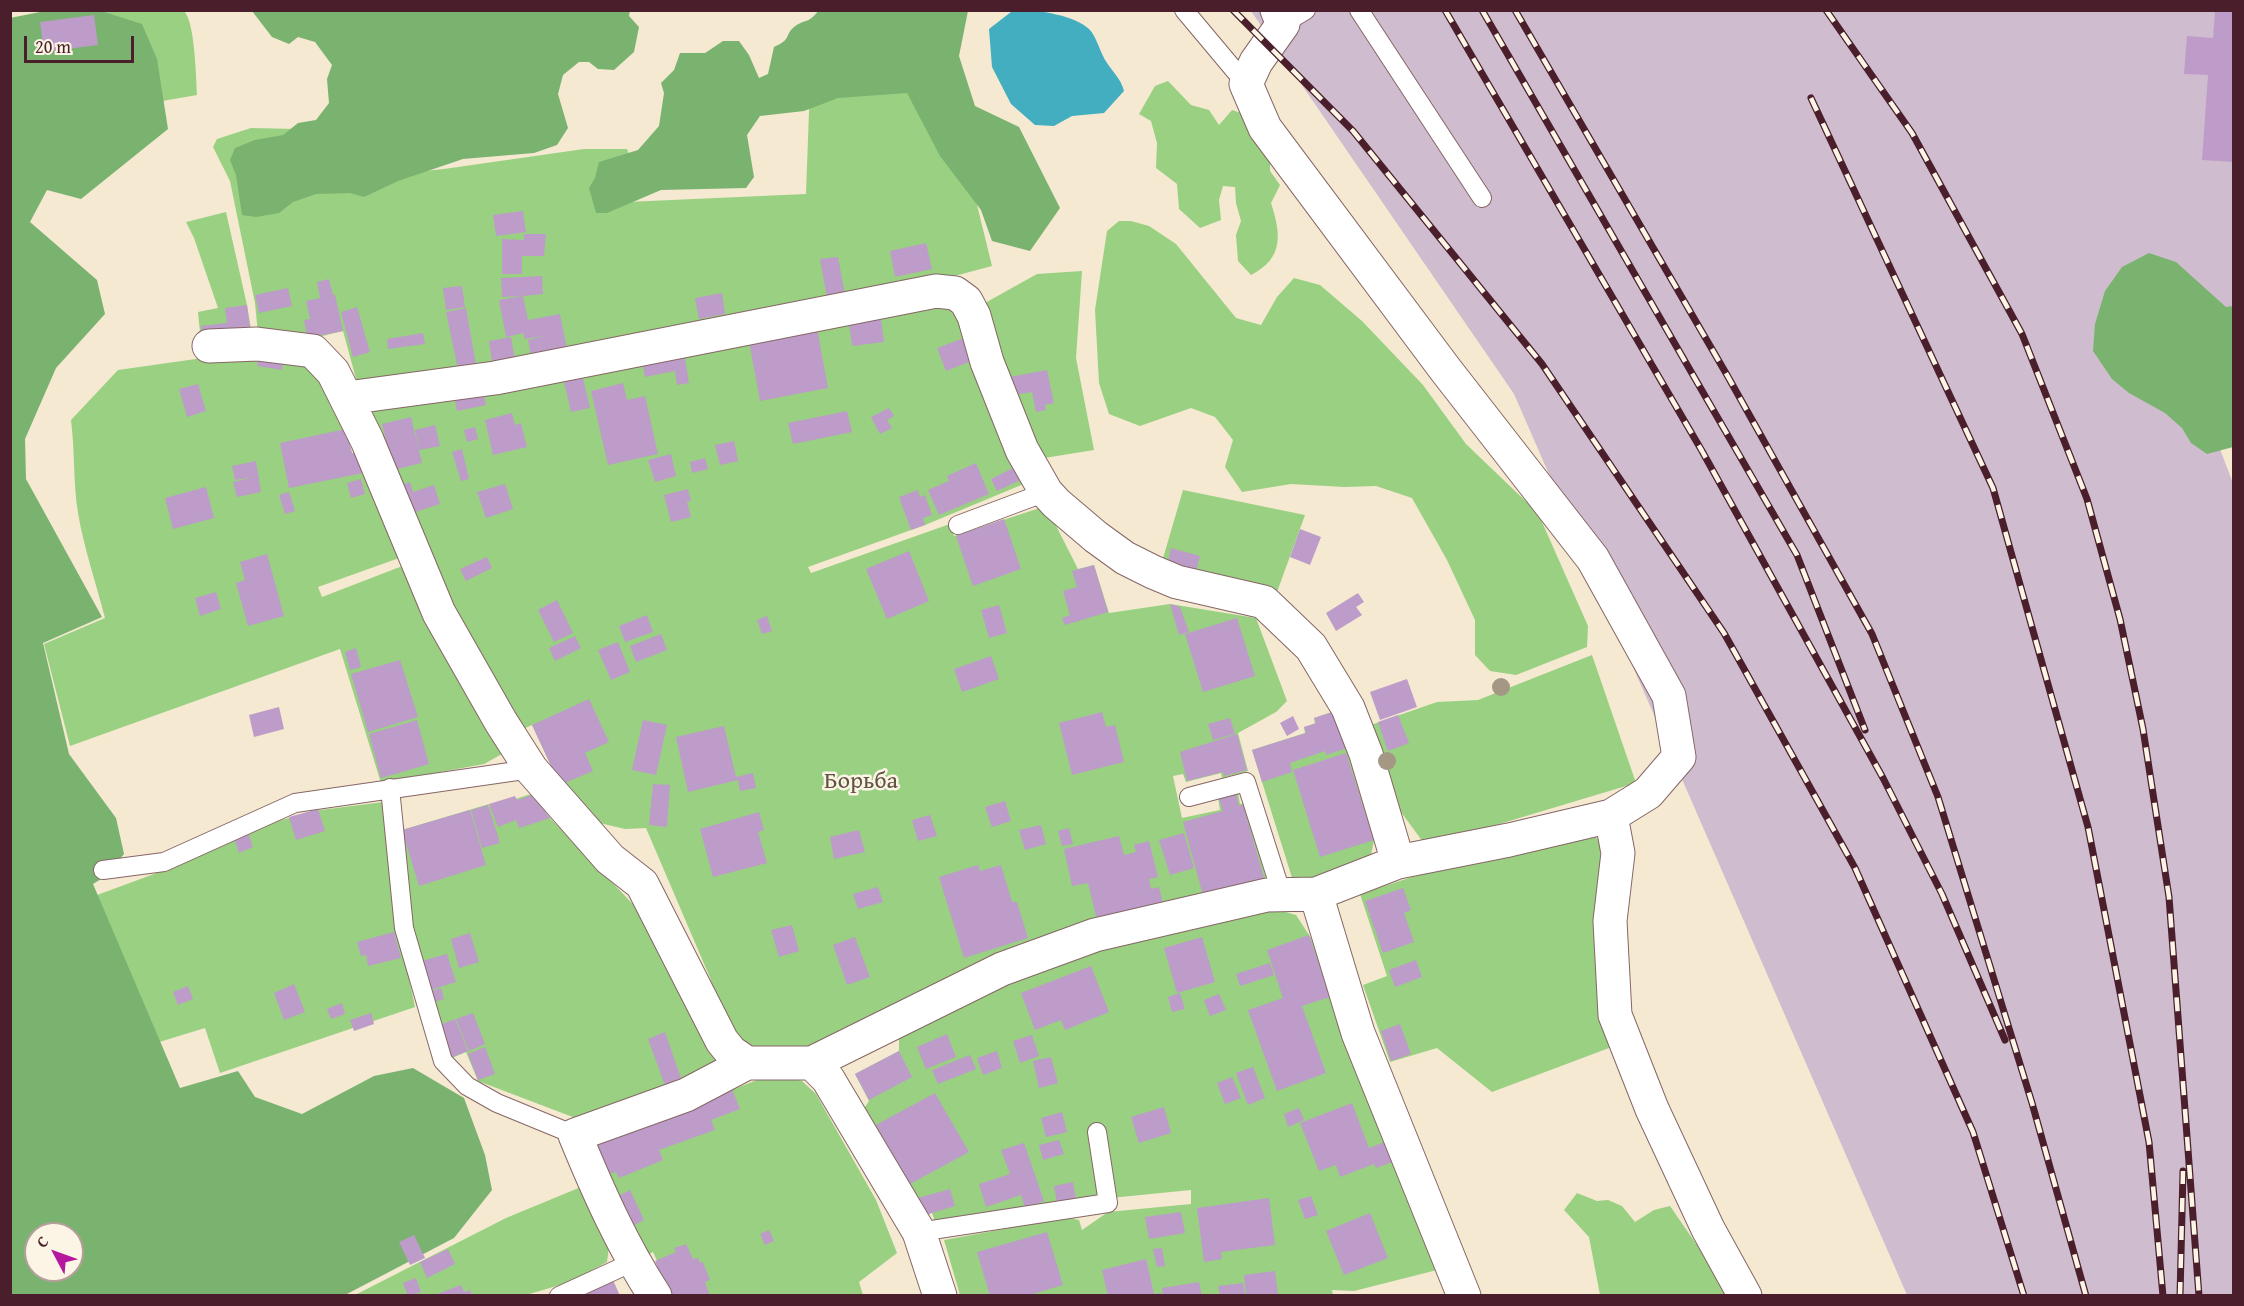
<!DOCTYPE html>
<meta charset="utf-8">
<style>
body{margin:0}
#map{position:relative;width:2244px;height:1306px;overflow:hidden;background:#f5e9d1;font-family:"Gentium Book Plus",serif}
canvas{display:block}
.frame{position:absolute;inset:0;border:12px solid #4a1f2b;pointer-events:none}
.north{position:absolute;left:24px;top:1222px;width:60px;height:60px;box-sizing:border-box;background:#fcf5e5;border:2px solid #b59f9b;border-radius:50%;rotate:311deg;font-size:16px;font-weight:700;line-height:24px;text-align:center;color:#4a1f2b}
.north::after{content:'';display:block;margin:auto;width:21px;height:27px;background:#b5179e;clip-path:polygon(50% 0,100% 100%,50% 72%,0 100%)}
.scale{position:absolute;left:24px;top:36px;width:110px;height:27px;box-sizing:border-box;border:3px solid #4a1f2b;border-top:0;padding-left:8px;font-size:18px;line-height:21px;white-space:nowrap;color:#4a1f2b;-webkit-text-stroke:4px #fcf5e5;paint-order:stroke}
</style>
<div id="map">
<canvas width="2244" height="1306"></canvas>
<div class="frame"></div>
<div class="north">С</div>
<div class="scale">20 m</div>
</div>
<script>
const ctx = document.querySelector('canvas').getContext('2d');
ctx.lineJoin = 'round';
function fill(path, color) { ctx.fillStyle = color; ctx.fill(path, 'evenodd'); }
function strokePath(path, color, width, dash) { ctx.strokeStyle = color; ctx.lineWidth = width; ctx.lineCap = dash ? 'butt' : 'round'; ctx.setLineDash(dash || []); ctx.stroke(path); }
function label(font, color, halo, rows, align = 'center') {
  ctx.font = font + ' "Gentium Book Plus",serif'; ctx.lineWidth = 5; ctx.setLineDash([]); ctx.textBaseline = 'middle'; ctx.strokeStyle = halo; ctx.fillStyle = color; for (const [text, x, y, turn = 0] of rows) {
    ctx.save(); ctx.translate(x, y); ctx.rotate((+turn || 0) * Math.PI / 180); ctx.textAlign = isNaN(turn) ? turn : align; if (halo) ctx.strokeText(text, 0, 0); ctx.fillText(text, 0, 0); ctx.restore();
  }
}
fill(new Path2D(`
 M1251,11H2233V330L2163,301L2233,483V1295H1907L1514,394Z`), '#cfbdcf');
fill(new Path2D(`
 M69,10L184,11C195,22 196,77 197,95L47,121Z
 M910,60L965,156L992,266L917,286L358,386L343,331L314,338L258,333L255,303L230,181L213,147L217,139L251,128L298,129L325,181L444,169L584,149H627L630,157L627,202L806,194L810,84Z
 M1168,81L1191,105L1209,110L1219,125L1232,110L1241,113L1270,153V171L1280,185L1271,203C1281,234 1284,258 1251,275L1238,261L1236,235L1241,221L1236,203L1235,187L1223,186L1219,200L1221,220L1200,228L1179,209L1177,184L1156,168L1157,143L1151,121L1139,114L1155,86Z
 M226,212L247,305L252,335L201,342L198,312L218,308L194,238L186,222Z
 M1119,221H1131L1149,226L1176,244L1236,318L1261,325L1277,297L1294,278L1320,285L1362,321L1423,385L1466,444L1538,513L1588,626L1587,647L1516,675L1490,671L1475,655V620L1447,560L1412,498L1376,486L1344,487L1291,484L1242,492L1225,467L1233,440L1215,417L1191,408L1140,426L1109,414L1099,383L1095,310L1107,231Z
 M1082,271L1076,358L1094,450L1038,459L1023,427L985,303L1037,274Z
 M944,305L959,319L1026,483L925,525L808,567L811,573L950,524L954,536L1046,506L1078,569L1094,565L1109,613L1170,604L1256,618L1287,701L1276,712L1238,733L1248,771L1222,778L1221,773L1186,782L1183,774L1173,776L1182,818L1220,810L1218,798L1238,793L1240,804L1244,803L1268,885L814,1047L755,1053L721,1019L711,980L646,828L625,829L591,821L560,785L532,725L519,731L485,679L371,413L385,405Z
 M203,358L310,360L346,429L352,453L362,451L402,557L318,587L322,597L405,565L502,754L484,764L381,783L340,649L70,746L44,644L105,618C96,583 84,548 78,513C73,482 75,451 71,420L118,370Z
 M1183,490L1305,515L1277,592L1161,565Z
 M1592,655L1636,783L1426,846L1395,804L1368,726L1437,702L1478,700Z
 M1335,711L1374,840L1369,865L1294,884L1252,750L1305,733L1304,727L1315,724L1314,718Z
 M531,794L550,818L653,925L713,1051L716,1063L714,1066L578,1119L478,1081L466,1052L452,1058L412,930L402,830L489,804L490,807Z
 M384,802L398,925L415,1007L220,1073L205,1028L143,1047L89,898L154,874L232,839L281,820L320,810Z
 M1583,833H1592L1600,842L1604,967L1596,969L1606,1008L1609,1048L1492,1092L1437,1048L1390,1062L1363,985L1387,976L1360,894L1412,877Z
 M1264,906L1296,915L1311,938L1358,1075L1437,1270L1354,1291L1332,1290L1333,1295H960L944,1240L1042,1222L1060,1216L1079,1220L1082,1230L1108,1212L1191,1204V1190L1080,1201L936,1224L932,1213L916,1217L859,1116L869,1101L855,1074L899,1051V1038L1016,979L1093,947Z
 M786,1077L802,1081L816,1094L876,1200L897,1253L859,1282L863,1295H673L653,1252L639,1259L586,1151L649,1123L757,1080Z
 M581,1187L609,1247L607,1262L570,1282L526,1295L353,1296L506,1218Z
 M1577,1193L1597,1201L1608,1200L1622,1206L1635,1222L1654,1210L1670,1206L1712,1267L1727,1295H1600L1589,1237L1564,1210Z`), '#99d082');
fill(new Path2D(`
 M98,10L142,24L157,59L168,129L81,199L47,190L30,222L97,280L105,314L56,368L25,439L26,479L102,617L43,643L69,754L116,818L124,854L106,876L93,884L180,1088L238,1071L255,1097L302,1114L374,1076L413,1068L464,1098L485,1155L492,1190L454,1238L345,1295H11L10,18L45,11ZM36,1234H72V1270H36Z
 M630,10L629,16L639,27L634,52L614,70L598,69L589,62H579L563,75L558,94L568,128L557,145L534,153L463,159L398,181L364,197L350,193L316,194L293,202L279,213L256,217L242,215L236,175L230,160L235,148L255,140L283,135L298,123L316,120L329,103L327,79L332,65L315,42L298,37L289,44L272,37L252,11Z
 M968,11L959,56L975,106L1019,127L1060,208L1030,251L992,241L981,210L940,156L907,93L838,98L804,111L760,116L747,135L754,177L746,188L661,190L607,213H596L589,188L595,178L599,162L638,150L659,126L664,93L661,83L674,70L680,53H705L723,41H739L749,55L759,78L768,74L774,47C792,39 784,36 794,27C804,19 809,24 818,11Z
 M2149,253L2176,262L2226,307L2233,306V298V447L2207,454L2191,443L2182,428L2165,413L2129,393L2112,379L2093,351L2095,324L2105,291L2122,267Z`), '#7ab270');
fill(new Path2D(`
 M1022,10C1039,10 1076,16 1089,29C1097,37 1100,53 1107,63C1113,72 1121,79 1124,91L1104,113L1072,116L1054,126L1035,125L1011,104L992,67L989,29L1011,12Z`), '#42aec0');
fill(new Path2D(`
 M2215,10H2234V162L2202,160L2208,75L2184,74L2187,36L2213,38Z
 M94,15L98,45L44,52L40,22Z
 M523,211L526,232L496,236L493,215Z
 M524,234H546L544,256H522V274H502V239L524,240Z
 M926,243L932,269L895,277L890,251Z
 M838,257L846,300L828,303L820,259Z
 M542,276L543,294L523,296L528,320L560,314L568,354L532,361L528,340L544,336L525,339L523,333L506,337L499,300L521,296L502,297L501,278Z
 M329,279L333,295H335L343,331L313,337L307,336L304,320L310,319L306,301L320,298L317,282Z
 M462,286L465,307L446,310L443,288Z
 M288,288L292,306L259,313L255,295Z
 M722,293L725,314L699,319L695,298Z
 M247,305L251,335L203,340L201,326L227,323L225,308Z
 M357,307L370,352L353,357L341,312Z
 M466,308L476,365L458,369L446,312Z
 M881,319L884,342L852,346L849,323Z
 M817,328L828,388L760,401L749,341Z
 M423,333L425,344L388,349L387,339Z
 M511,337L516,366L493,369L489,341Z
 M964,338L972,361L946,371L937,348Z
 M259,353L284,357L282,370L257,366Z
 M684,353L689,383L677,385L675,371L645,377L642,360Z
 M1047,370L1054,403L1045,405L1046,410L1036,412L1032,392L1014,395L1010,377Z
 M583,378L590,408L571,412L564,382Z
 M623,383L627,400L645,396L658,454L608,465L591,391Z
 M198,384L206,411L187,417L179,389Z
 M483,390L486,405L457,411L454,396Z
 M889,408L894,416L887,420L892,428L880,434L871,417Z
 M847,411L852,432L793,444L788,423Z
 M512,413L515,425L521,423L527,447L493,455L485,420Z
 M411,417L422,463L393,470L382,424Z
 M435,425L440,446L419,450L415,430Z
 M475,427L478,439L467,442L464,430Z
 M346,429L352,453L359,452L363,473L289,488L280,443Z
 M734,441L738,461L720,465L715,445Z
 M462,449L469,479L461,481L452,452Z
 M671,454L676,476L655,482L648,460Z
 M705,458L708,469L692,473L690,462Z
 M256,461L261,492L237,497L233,482L254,477L235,480L232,466Z
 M976,463L989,494L939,515L928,490L949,481L947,476Z
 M1017,466L1023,479L997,491L991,479Z
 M361,479L365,494L351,498L347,483Z
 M410,482L413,492L434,485L440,504L406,515L397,487Z
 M505,484L513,509L486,518L477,492Z
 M206,487L214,518L173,529L165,498Z
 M688,489L691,501L687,502L691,517L671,522L664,495Z
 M918,490L920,497L925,495L932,515L923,518L925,525L911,530L899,497Z
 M289,492L295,511L285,514L279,495Z
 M1004,519L1021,569L973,586L956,536Z
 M1300,529L1321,537L1310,565L1290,557Z
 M1171,548L1200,556L1195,574L1167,566Z
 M909,551L929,601L887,619L866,569Z
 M267,554L284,616L248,626L236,583L245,580L240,562Z
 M487,557L492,568L466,581L460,569Z
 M1094,565L1108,612L1065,625L1062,618L1070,615L1063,591L1077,587L1072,571Z
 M216,592L221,609L200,616L195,598Z
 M1358,593L1364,602L1356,607L1362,615L1336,631L1326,613Z
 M557,600L573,633L554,642L538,610Z
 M1170,604L1180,607L1189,632L1179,635Z
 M999,605L1007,633L989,638L981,610Z
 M647,615L653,632L625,642L619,626Z
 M767,616L772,631L762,634L757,620Z
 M1237,618L1255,676L1203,692L1185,634Z
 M661,634L667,650L636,662L630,646Z
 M575,636L581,648L555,661L549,648Z
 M618,642L630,672L611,680L598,650Z
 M356,648L361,667L350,670L345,652Z
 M991,656L999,679L962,692L954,669Z
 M400,660L418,717L368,732L351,674Z
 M1407,679L1417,707L1380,720L1370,692Z
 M589,699L609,742L585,753L593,771L560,785L532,725Z
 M279,707L284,729L254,737L249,715Z
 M1335,711L1347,748L1326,755L1325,751L1290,763L1292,772L1262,782L1252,750L1306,733L1304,727L1316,723L1314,718Z
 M1102,712L1106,727L1115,725L1124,762L1072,775L1059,723Z
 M1398,715L1409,743L1388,751L1378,722Z
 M1293,716L1299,729L1287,736L1280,723Z
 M1230,718L1235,734L1213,740L1208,724Z
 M417,720L429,764L381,778L369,734Z
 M643,720L667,725L656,775L632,770Z
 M724,726L736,777L753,773L756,788L740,791L738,780L688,792L676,737Z
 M1237,734L1247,770L1224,776L1223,772L1187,781L1180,752Z
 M1346,753L1374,840L1320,857L1293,770Z
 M653,784L670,785L667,827L649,825Z
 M1236,794L1239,806L1243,805L1265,881L1204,899L1183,822L1223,811L1219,799Z
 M532,795L550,818L519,828L516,820L498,827L489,804L515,796L517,800Z
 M1005,801L1011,821L992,827L985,807Z
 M488,805L500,843L482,848L471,810Z
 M318,809L325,831L296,840L289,817Z
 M470,810L486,865L419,886L402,830Z
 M759,812L764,830L758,832L767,863L713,877L700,829Z
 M930,815L937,836L918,841L912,820Z
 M1041,825L1046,844L1025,850L1019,830Z
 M1069,828L1073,844L1062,846L1058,831Z
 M859,830L865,852L834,859L830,837Z
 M248,833L253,847L239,853L234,838Z
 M1184,833L1194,868L1170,875L1159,840Z
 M1119,836L1124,855L1136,852L1134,845L1149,841L1158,877L1149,879L1151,889L1159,887L1164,908L1098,924L1088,883L1072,886L1064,849Z
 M978,865L980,871L1001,865L1012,902H1017L1028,938L964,958L939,877Z
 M878,887L883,902L858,909L853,894Z
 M1403,888L1411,910L1404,913L1414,942L1383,953L1365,901Z
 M792,925L799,951L779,957L771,930Z
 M394,932L401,958L368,966L366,955L361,956L357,942Z
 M470,933L479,962L459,968L451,939Z
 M1309,935L1330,997L1302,1006L1326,1073L1277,1091L1248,1010L1283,998L1267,950Z
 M855,937L870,977L847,985L833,945Z
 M1202,937L1215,982L1177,993L1164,948Z
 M447,954L456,982L430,990L422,961Z
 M1416,960L1422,977L1395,987L1389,970Z
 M1270,963L1274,975L1240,986L1236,974Z
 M1091,966L1109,1012L1065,1030L1061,1020L1035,1030L1021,993Z
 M294,984L305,1012L284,1020L274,993Z
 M188,986L193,999L178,1005L173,992Z
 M441,988L444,999L434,1002L431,991Z
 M1180,993L1185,1009L1172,1012L1168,997Z
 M1219,994L1226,1010L1210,1016L1204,1000Z
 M342,1003L345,1014L331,1019L327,1009Z
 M371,1013L374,1024L354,1031L350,1020Z
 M473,1013L485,1044L469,1051L456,1019Z
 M455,1019L468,1051L452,1057L440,1025Z
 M1400,1024L1411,1054L1391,1061L1381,1031Z
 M665,1032L683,1084L667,1091L648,1039Z
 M947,1034L956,1057L926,1069L917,1047Z
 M1032,1035L1039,1056L1020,1063L1013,1041Z
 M485,1047L495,1074L478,1080L468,1054Z
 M899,1051L912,1077L869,1100L855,1074Z
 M997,1051L1002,1068L983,1075L977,1058Z
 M970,1055L976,1069L938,1084L932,1070Z
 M1051,1057L1058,1083L1039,1088L1033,1061Z
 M1253,1067L1265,1098L1248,1105L1236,1073Z
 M1232,1077L1241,1098L1225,1104L1217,1083Z
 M732,1089L740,1109L711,1120L715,1130L659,1150L663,1160L619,1178L616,1172L609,1174L596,1143Z
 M935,1093L969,1152L910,1184L903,1172L894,1177L876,1144L884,1139L876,1125Z
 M1352,1103L1369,1148L1387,1141L1395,1161L1376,1168L1374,1164L1340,1177L1336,1165L1319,1171L1300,1123Z
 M1164,1107L1171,1133L1139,1143L1131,1117Z
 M1299,1108L1304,1120L1288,1127L1284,1114Z
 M1062,1112L1067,1132L1046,1137L1041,1118Z
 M1059,1140L1064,1154L1043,1160L1039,1145Z
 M1024,1143L1044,1201L1025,1208L1021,1195L986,1207L979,1184L1010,1174L1001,1150Z
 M1073,1182L1076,1199L1057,1202L1054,1186Z
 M950,1189L955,1206L922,1216L918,1198Z
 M630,1190L644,1220L625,1230L611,1200Z
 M1311,1196L1318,1215L1305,1219L1298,1200Z
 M1269,1198L1275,1245L1221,1252L1222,1259L1204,1262L1197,1208Z
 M1181,1212L1185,1233L1149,1239L1145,1217Z
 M1370,1213L1388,1258L1344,1275L1326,1231Z
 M769,1230L774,1241L765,1245L760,1234Z
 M1047,1232L1063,1285L1026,1296H990L977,1252Z
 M414,1235L425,1258L410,1265L399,1242Z
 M686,1244L693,1259L698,1258L700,1263L703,1262L710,1280L705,1282L710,1296H669L655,1261L676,1252L674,1248Z
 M1162,1248L1165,1266L1157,1267L1153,1249Z
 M448,1249L455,1264L427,1278L420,1262Z
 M1146,1259L1154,1294L1161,1293L1162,1296H1108L1102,1270Z
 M1275,1271L1278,1295L1246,1296L1244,1275Z
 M416,1278L421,1292L408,1296L403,1283Z
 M613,1280L620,1296H589L588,1292Z
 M1199,1282L1202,1296H1163L1162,1288Z
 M1243,1283L1245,1296H1220L1218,1286Z
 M461,1285L464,1292L470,1290L472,1296H432Z`), '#bd9cc9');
const service = new Path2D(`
 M1184,10L1246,84
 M1359,10L1482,198
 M1283,24L1306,10
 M958,525L1046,492
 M390,788L404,928L443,1061L467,1086L497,1103L575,1135
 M1189,797L1246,782L1282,895
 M103,870L164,862L295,803L531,769
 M919,1232L1108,1203L1097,1132
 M559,1296L633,1262`);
const minor = new Path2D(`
 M209,346L257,344L313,351L333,372L367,440L439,613L501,722L531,769L610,859L642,884L722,1041L731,1052L747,1063H812L828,1079L919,1232L940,1296
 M347,398L495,378L936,291L955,293L966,301L974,316L987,362L1022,450L1046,492L1056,503L1096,537L1125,558L1153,572L1177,582L1264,602L1311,647L1348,708L1366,754L1398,862
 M1611,816L1618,853L1610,921L1615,1015L1652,1109L1708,1229L1745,1296
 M1316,894L1358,1033L1464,1296
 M812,1063L1002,969L1095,935L1267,895L1316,894L1398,862L1509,840L1611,816L1648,793L1679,757L1669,696L1593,559L1445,369L1265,128L1246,84L1256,62L1283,24L1277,10
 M655,1296C622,1245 598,1191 575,1135L686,1095L747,1063`);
strokePath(service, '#866665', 20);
strokePath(minor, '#866665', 35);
strokePath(service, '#fff', 18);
strokePath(minor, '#fff', 33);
const rail = new Path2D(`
 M1233,10L1353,131L1542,364L1724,633L1855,868L1973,1132L2024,1296
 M1445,10L1702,451L1883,778L1942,894L2005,1040
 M1482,10L1797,555L1865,730
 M1515,10L1727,375L1872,634L1938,797L2032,1103L2086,1296
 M1826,10L1912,133L2022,334L2087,499L2120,619L2143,729L2169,897L2199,1296
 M1811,98L1993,488L2088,827L2149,1142L2163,1296
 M2180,1296L2183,1171`);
strokePath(rail, '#4a1f2b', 7);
strokePath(rail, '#fcf5e5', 4.5, [14]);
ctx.fillStyle = '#a49784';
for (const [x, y] of [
 [1501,687],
 [1387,761]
]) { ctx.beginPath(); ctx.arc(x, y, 9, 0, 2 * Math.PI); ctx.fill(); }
label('24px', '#625445', '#fcf5e5', [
 ["Борьба",861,782]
]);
</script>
